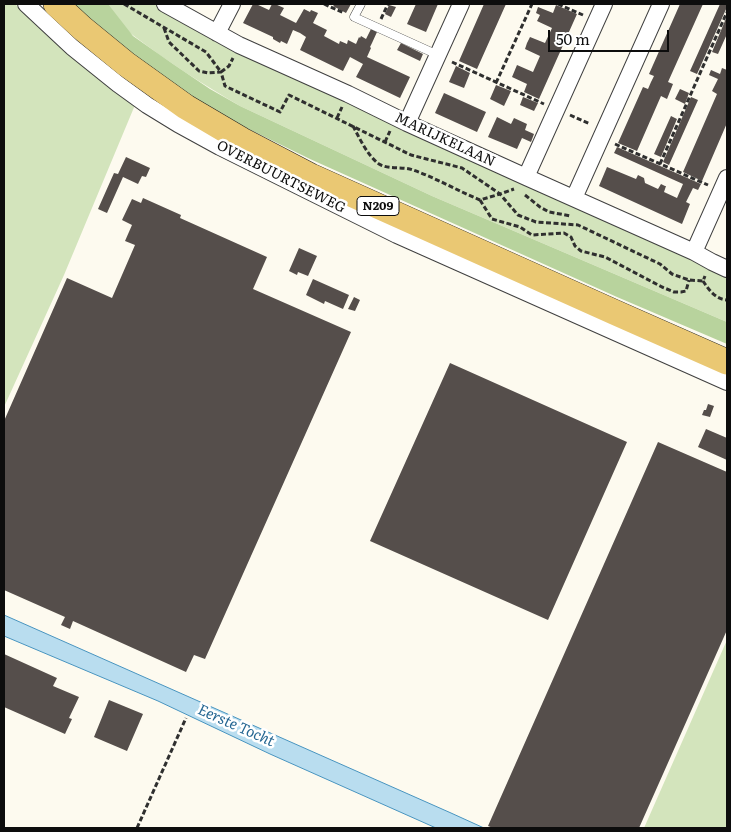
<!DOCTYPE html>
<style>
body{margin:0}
#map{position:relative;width:731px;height:832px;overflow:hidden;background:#fdfaef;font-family:Literata,serif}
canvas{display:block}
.frame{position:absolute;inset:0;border:5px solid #0d0d0d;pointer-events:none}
.scale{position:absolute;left:548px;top:30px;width:121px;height:22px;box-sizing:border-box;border:2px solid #0d0d0d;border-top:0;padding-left:6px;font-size:15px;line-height:18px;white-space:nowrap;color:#0d0d0d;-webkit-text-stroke:4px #fff;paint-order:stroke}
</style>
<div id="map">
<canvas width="731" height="832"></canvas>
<div class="frame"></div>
<div class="scale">50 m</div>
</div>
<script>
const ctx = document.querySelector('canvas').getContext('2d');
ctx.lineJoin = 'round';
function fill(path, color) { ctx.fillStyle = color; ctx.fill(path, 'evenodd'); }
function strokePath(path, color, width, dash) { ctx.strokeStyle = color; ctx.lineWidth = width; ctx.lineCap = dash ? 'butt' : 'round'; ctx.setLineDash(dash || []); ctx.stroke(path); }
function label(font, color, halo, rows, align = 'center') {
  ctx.font = font + ' Literata,serif'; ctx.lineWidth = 5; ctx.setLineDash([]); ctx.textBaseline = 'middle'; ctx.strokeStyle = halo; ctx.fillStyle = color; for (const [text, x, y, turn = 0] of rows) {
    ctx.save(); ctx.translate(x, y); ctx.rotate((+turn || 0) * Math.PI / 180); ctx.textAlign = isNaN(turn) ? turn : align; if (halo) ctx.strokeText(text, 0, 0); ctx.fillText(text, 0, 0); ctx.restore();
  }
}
fill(new Path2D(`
 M4,4H15L59,46L95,76L135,105L64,275L4,407Z
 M95,4H155L244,53L727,274V322L432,196L240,106C204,85 168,62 134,36C121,26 108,15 95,4Z
 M727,640V828H644Z`), '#d3e4bc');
fill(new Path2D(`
 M73,4H108L133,36L173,64L210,89L240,106L432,196L727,322V344L617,297L310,159L222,116L143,65Z`), '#b8d39d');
const water = new Path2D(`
 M4,615L451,813L484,828H436L270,754L158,701L4,636Z`);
fill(water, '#b9ddef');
strokePath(water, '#4894bf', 1);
fill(new Path2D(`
 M253,4H256L269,10L272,4H275L284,8L280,15L296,23L304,9L310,12L311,10L318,13L313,23L327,30L324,36L339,44L340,41L347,44L348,40L356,44L359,37L360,38L361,36L366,39L371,29L377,32L372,43L370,47L371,48L367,57L410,77L400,98L356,77L363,64L350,57L343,71L300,50L306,37L300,33L293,30L287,44L281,41L280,43L273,39V37L243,23Z
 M335,4H351L346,13L333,6Z
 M416,4H438L426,32L407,24Z
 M484,4H506L477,69L459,61Z
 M680,4H703L668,82L673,84L667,99L661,96L637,151L618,143L643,87L648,89L651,82L654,76L649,74Z
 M720,4H727V7L697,74L690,71Z
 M389,5L396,7L391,17L385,14Z
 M556,5L577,14L539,99L524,92L527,84L512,77L517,65L533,72L540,56L525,49L527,43L530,37L545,43L552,28L537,21L540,15L536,13L538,7L553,13Z
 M727,16V34L718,54L712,52Z
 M401,43L423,54L420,61L397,50Z
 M456,66L470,73L464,88L449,82Z
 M722,68L727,70V123L702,181L683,172L717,94L712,91L718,79L709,75L711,70L720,74Z
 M496,85L511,91L504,106L490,99Z
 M680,89L689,93L685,104L675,99Z
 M444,93L486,112L477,132L435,113Z
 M523,97L538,103L534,111L520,105Z
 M691,97L698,100L669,165L663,162Z
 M671,116L677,119L661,157L654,154Z
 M497,117L511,124L514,118L527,124L525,130L534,134L531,142L522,138L517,149L488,137Z
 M617,147L701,184L698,190L693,188L686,202L690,204L682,224L599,186L607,167L636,179L638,175L644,178L645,183L658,189L661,184L665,186H666L664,192L677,198L683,184L614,153Z
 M126,157L150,168L146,177L142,176L138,184L123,177L107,213L98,209L114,173L118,174Z
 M143,198L181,215L180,218L267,257L253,289L351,332L205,659L194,655L186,672L73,621L70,629L61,625L65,617L4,590V421L67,278L112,298L135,245L125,241L132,225L122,220L132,199L141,203Z
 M299,248L317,256L308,276L298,272L297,275L289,271Z
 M313,279L349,295L343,309L325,301L324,304L306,295Z
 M354,297L360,300L355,311L348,309Z
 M450,363L627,442L548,620L370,541Z
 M708,404L714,406L710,417L702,415L704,410H706Z
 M706,429L727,438V460L698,447Z
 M658,442L727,472V630L639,828H493L488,826Z
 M4,654L57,678L53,686L79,697L69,718L72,719L65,734L4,707Z
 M109,700L143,714L127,751L94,737Z`), '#554e4b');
const lane = new Path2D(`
 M361,4L354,17L438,55`);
const street = new Path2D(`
 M26,4L72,47L118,84L147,105L178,124L220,147L397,235L727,382
 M165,4L239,45L348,94L407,123L526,177L694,252L712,262L727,269
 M217,33L232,4
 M407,123L461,4
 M526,177L604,4
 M574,198L661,4
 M694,252L727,178`);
const primary = new Path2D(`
 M56,4L82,28L126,64L186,107L242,140L311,176L614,312L727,362`);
strokePath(lane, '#404040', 9);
strokePath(street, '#404040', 18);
strokePath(primary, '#1e1e1e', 26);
strokePath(new Path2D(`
 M124,4L206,52L221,72L229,66L233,58
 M324,4L344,13
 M558,4L583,15
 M381,19L388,4
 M164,28L169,42L199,71L208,73L221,72L225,86L280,112L289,95L411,155L462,168L500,194L514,189
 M452,62L544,104
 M496,83L532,4
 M570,115L590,124
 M337,118L342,107
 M353,126C360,139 367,155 379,164C389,170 403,166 413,170C436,178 458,191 480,200L500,194L518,215L536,222L578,225L660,264L672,274L689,280L703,281L705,276
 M385,142L390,131
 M615,144L708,185
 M660,164L727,12
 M525,195L540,207L549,212L571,216
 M480,200L492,219L520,227L532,235L564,233L571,237L575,246L581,251L605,257L662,287L674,292H681L686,291L689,280
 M703,281C709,290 715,299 727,300
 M137,828L186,718`), '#2f2f2f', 3, [5, 2.5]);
strokePath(lane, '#fff', 8);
strokePath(street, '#fff', 16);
strokePath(primary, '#eac873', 25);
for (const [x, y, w] of [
 [378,206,42]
]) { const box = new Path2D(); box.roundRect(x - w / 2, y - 9.5, w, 19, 4); ctx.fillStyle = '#fff'; ctx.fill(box); strokePath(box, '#0d0d0d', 1); }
label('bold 12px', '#0d0d0d', null, [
 ["N209",378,206]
]);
label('14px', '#0d0d0d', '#fff', [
 ["MARIJKELAAN",445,140,25],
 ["OVERBUURTSEWEG",281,177,27]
]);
label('italic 15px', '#246692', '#fff', [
 ["Eerste Tocht",236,726,24]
]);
</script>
